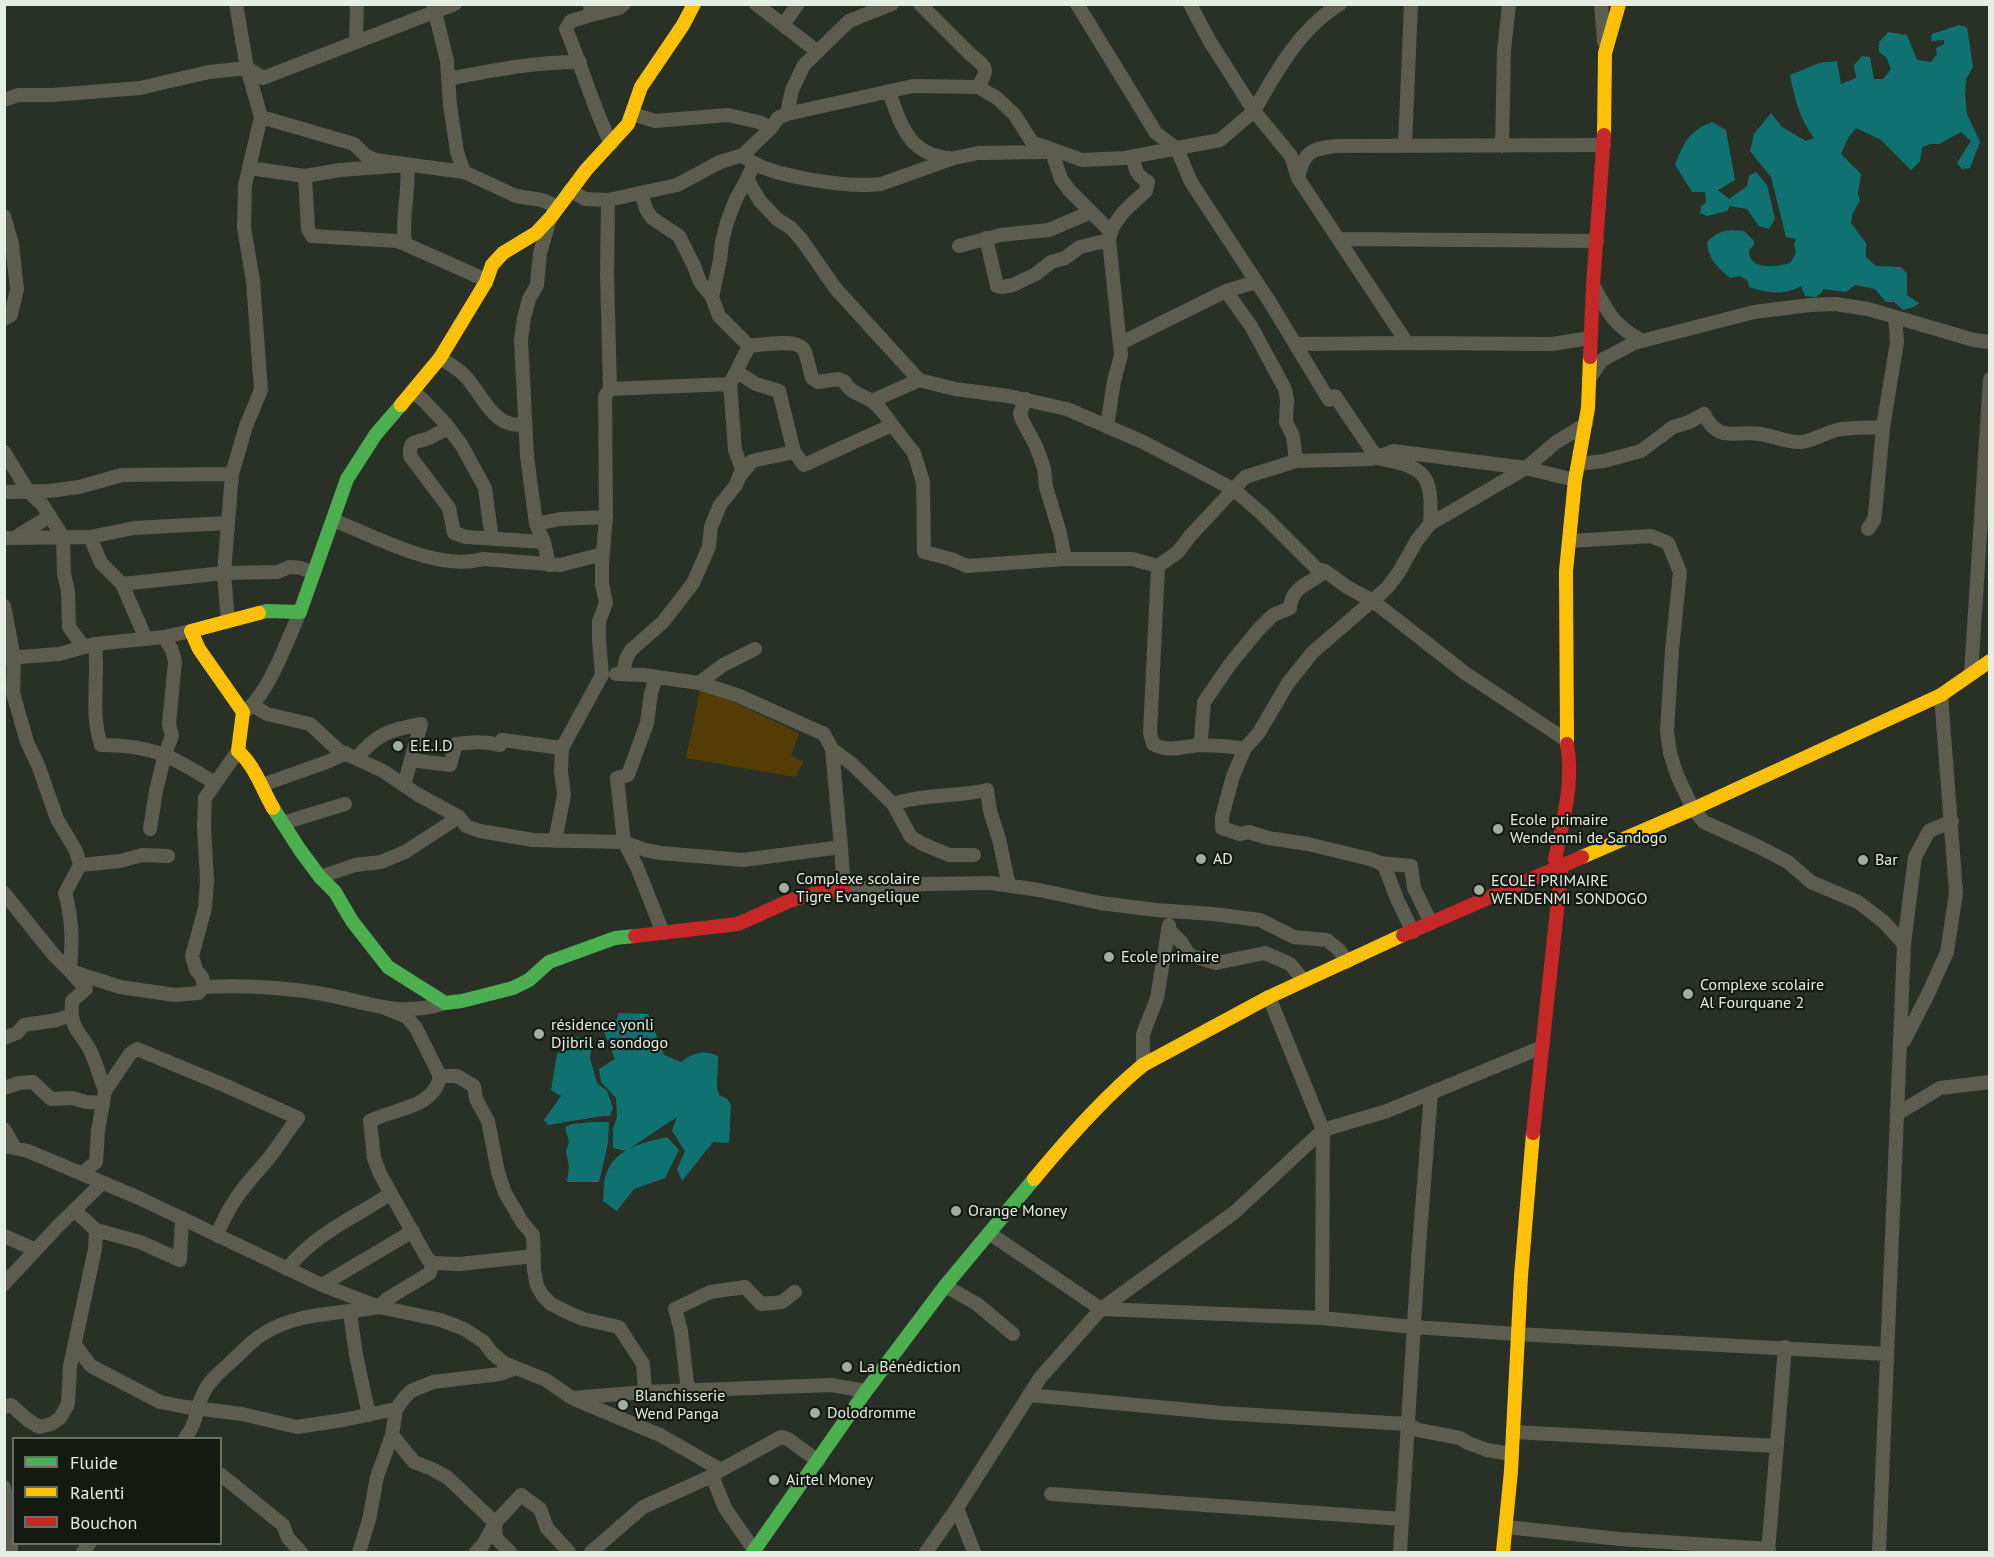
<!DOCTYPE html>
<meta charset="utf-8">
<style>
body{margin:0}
#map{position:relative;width:1994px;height:1557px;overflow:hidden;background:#293126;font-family:"PT Sans",sans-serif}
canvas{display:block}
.frame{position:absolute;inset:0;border:6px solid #e5eee2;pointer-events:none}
.legend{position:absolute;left:12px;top:1437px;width:210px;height:108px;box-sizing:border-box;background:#141a12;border:2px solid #686f65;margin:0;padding:8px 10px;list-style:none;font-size:18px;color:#e5eee2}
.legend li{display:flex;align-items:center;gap:12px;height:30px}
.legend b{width:30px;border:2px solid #686f65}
</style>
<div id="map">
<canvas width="1994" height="1557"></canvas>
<div class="frame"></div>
<ul class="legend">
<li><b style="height:8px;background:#4caf50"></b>Fluide</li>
<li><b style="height:8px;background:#ffc107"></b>Ralenti</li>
<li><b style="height:8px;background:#c62828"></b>Bouchon</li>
</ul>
</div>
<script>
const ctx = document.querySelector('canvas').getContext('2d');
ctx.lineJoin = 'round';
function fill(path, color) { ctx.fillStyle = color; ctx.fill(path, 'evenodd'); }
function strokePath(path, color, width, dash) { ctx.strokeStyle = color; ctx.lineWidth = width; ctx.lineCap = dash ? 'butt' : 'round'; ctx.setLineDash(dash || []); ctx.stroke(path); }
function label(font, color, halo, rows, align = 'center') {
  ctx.font = font + ' "PT Sans",sans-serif'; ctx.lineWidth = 4.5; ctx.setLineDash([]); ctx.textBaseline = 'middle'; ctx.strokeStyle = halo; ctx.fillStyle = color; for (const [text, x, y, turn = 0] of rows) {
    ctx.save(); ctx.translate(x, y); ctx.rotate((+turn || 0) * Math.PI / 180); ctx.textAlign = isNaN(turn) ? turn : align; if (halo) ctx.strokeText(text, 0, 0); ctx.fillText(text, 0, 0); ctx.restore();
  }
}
fill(new Path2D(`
 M701,686L799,733L791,756L804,762L795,777L686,758Z`), '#543c05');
fill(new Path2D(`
 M1959,25L1967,27L1973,67L1966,79L1965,95L1967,114L1980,142L1970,168L1962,169L1957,163L1971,141L1961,132L1939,144H1931L1922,147L1920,161L1911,170L1881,140L1856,128L1848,138L1841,154L1861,174L1858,194L1860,200L1852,215L1851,223L1866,243V257L1876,266L1901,267L1907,273V295L1919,303L1914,307L1903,310L1894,302H1886L1875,289L1855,285L1846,292L1823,289L1822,292L1816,297L1805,296L1801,286C1785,296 1766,293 1749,287L1748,281L1740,276L1730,278C1718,268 1708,259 1707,242C1718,230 1729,229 1744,231L1754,241V245L1749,250C1749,271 1776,267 1790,263L1796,253L1794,244L1796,239L1786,237L1771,177L1750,151L1754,134L1771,113L1782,127L1806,141L1814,138C1800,120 1794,97 1790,75L1819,63L1837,61L1841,84L1856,78L1854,65L1862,56L1870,57L1874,79H1883L1891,69L1886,57L1879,52V42L1888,32L1907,35L1917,60L1931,62L1937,54L1936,48L1944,44V40L1931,41L1932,34Z
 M1712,122L1726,130L1735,180L1718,190L1729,199L1747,186L1749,176L1756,172L1767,185L1775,219L1769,229L1759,226L1747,209L1730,206L1727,211L1707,216L1700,213L1701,206L1706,203L1705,192H1692L1675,165C1684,142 1689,131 1712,122Z
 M619,1013L648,1014L664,1055L681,1062C693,1053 703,1049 718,1056L717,1087L719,1095L727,1099L731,1105L729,1143L713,1142L682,1181L677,1169L685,1151L672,1131L677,1117L626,1151L613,1148V1128L617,1117L616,1098L601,1082L599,1069L615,1059L604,1032L615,1024Z
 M577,1037L592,1043L590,1058L597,1083L607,1091L613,1108L610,1116H602L548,1125L544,1120L561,1096L551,1090L557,1054Z
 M594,1122H609L608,1143L599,1182H567L569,1167L566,1151L569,1142L565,1127L572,1124Z
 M667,1137L679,1150L665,1178L634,1189L617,1211L603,1201C604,1192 603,1180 607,1172C616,1148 645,1142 667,1137Z`), '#107171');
strokePath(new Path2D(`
 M236,4L247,68L261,117L245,185L244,228L253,281L261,390L246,426L232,474L224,573L278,572L289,567L301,568L314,573
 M433,4L447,61L450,105L457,152L464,172
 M590,4L591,15L571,21L566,29C582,67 593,107 611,144
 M756,4L818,52
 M920,4L971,55C987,68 989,68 978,87
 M1077,4L1156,133L1177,149L1191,182L1271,304L1329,400L1335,396L1377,458C1426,467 1433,474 1430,524
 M1190,4L1209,40L1254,111
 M1601,4L1604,42
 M591,15L619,8L624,4
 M783,25L798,4
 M356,41L357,4
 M448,79C493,70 534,62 580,62
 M889,92C901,125 909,155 949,158
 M4,100L18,95H53L140,88L209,72L247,68L263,78L455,4
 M1254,111C1276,72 1300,28 1340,4
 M633,114L655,121L728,115L759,122L771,128
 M787,114L792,90L804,65L849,21L892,4
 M261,117L354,144L365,155L375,160L464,172L516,196L542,200L558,207
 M1405,145L1411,4
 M1502,146L1504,51L1509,4
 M1052,152L1061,179L1070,191L1110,231
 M746,158C769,177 851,188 881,184L954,158L979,153L1045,152
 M754,164L747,179L760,201L777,219L791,228L801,239L836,289L919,380L955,389L1008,396L1067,409L1143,442L1233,489L1261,513L1317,569L1325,571L1347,587L1373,601L1465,673L1566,740
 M249,168L305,176L340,170L407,165C410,191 401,217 405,244L477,276L486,282
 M305,176L308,229L312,236L397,241L405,244
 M1298,178C1304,152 1310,149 1336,146L1604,145
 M570,190L585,199L608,200L677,185L720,162L743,155L771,128L778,118L787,114L913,86L978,87L997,98L1014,114L1032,142L1082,160L1125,158L1220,140L1254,111L1291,156L1298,178L1407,343
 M4,216L12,244L17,289L11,315L4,319
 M986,238L997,286L1002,287L1013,285L1036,274L1051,262L1065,258L1080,247L1109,240
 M1340,239L1597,241
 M959,246L1001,235L1049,230L1091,212
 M1594,287C1608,313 1616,328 1643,341
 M1226,291L1256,282
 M712,297L720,260L722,242L727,222L736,199L747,179
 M1121,343L1226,291L1251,326L1285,389L1287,400L1286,422L1293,436L1296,461
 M1295,344L1407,343L1552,344L1590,338
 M749,346C762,345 797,338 804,350C808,358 809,369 812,378L818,382L838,379L845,382C850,394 863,394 873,402C881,408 887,417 892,425
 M440,358C448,363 457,368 463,374C483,393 492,430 525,424
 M737,372L756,384L779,391L794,452
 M1589,379L1602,360L1634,343L1754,312L1810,305L1835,304L1868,309L1974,340L1990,342
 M610,389L730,384
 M413,392L423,400L445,423L462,446L485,488L492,539
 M1026,399L1020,413L1022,420L1036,446L1044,468L1046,487L1060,533L1065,559
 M872,401L919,380
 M1107,427L1114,381L1121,355L1109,240C1112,219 1131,205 1146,191L1148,182C1137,176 1134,169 1134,157
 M448,429C441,431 435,435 429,438C417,444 409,437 410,456L449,508L454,533L466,537L544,542
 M4,452L28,491L42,504L63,537L64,574L68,591L69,627L83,646
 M1578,464L1604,461L1641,451L1673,427L1689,422L1704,414C1719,444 1735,430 1760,434C1774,436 1787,443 1801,442C1814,441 1824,433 1837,430C1852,427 1868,428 1883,427
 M739,477L752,461L794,452L804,465L892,425L914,453L923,482L924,552L951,559L967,566L1065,559H1132L1158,566L1178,552L1190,536L1245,477L1296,461L1372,459L1393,451L1526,468L1575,480
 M4,492L49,491L79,487L122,475L232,474
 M333,520C375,536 437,572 483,559L560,565L603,554
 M536,524L560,519L606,517
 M1868,529L1874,520L1876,504L1883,427L1897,342L1895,317
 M19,535L50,516
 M90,537L101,563L122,584L146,639
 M4,538L90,537L134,528L227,523
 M1570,541L1651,536L1668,543L1680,572L1672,650L1667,732L1670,753L1677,775L1693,809L1704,822L1757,846L1788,862L1811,882L1858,902L1884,922L1904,944
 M549,565L544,542L536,524L527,456L521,340L524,318L529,299L537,285L540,253L549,222
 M1158,566L1150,733L1153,744C1168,753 1184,746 1201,745C1215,745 1231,747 1245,748
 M122,584L224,573L228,621
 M4,606L14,658L13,693L27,742L38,765L57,819L76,851L80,865L65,893C73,920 72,943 70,971L86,989L72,1001C70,1030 78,1028 90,1050C96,1062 100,1078 105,1091
 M95,644C99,677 90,713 101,745C151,745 173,756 214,783
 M7,658L59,654L95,644L164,637L191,631
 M623,673L626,659L631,650L663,622L693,583L709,547L711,527L720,505L736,485L742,469L735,450L730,384L749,346L719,316L712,297L700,282L694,266L679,236L652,218L647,211L641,194
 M616,674L643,675L699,683L737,695L824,734L832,749L852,764L893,804L911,837L923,844L949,855H974
 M1971,674L1990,379
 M656,677L651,693L647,723L628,775L617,778L624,842L637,867L663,933
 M699,683L723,665L755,649
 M252,705L267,714L310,724L338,750L383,771L417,794L459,817L466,826L480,831L533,840L624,842L645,850L661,853L743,860L841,847L844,890L925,884L991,883L1039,890L1100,903L1156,910L1213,914L1260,920L1294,937L1327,940L1340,951L1347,962
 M247,710C270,690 287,641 300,612
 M1202,745L1201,739L1204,702L1231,663L1258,630L1273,615L1290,608C1292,585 1310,585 1325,571
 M832,749L841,847
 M357,758C376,734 392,729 421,724L404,785
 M411,760L450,765L456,744C472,742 485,741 500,745L502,740L562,748
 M262,785L327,762L346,753
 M893,804C923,794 956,797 987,790L990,811L999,839L1009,886
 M283,823L345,804
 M150,829L156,791L165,754L172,736L169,724L175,661L172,650L164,637
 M555,841L564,795L561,772L562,748L602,675L599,639V621L606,603L602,584V564L606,517L605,396L610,389L607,273L608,200
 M1380,863L1411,866L1414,888L1431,923
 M80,865L120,861L142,855L168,856
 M320,877L355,865L381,862L405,852L459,817
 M4,893L53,954L70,971L120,987L175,995L198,993L204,987C244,985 283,987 323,994C369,1002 397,1018 445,1003
 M1168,929L1182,943L1189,955L1216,963L1265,953L1290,964L1304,981
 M1413,932L1397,899L1385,867L1380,863L1370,859L1308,844L1268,838L1249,832L1240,834L1222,828V817L1233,776L1245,748L1258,734L1288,683L1313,652L1387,588L1399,572L1417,540L1430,524L1526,468L1555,443L1586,424
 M204,987L202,977L196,970L192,956L205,908L207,881L204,826L205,798L238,751
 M1269,997L1323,1130L1387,1111L1540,1048
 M385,1008L407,1017L416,1028L440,1076H457L474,1086L476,1099L488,1121L498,1172L505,1193L522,1222L533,1235L534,1270L537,1286L543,1296L551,1304L569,1313L583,1319L619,1327L643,1364L645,1392
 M4,1038L17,1033L24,1025L57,1020L71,1015
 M1904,1041L1929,992L1947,952L1956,893L1941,695
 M1143,1065V1034L1157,998L1169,925
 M440,1076C434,1109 394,1108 370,1121L374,1158L380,1174L427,1258L432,1263L460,1264L534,1256
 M4,1088L19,1083L33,1082L51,1099L72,1098L86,1102L103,1103
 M1897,1114L1940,1088L1990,1082
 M4,1129L15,1148
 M4,1146L28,1151L139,1198L322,1285L379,1307L441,1320L464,1329L484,1342L492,1353L504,1363L546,1380L572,1398L645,1392L831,1385L866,1391
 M82,1173L96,1162L98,1131L105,1091L130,1054L137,1049L224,1085L298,1118C286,1133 276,1150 264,1164C244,1186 227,1207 217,1236
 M74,1210L96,1230L140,1242L180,1260L182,1218
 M989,1233L1101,1309L1322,1318L1414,1327L1517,1334L1887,1354
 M4,1236L36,1250
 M287,1269C316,1233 352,1219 390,1194
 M4,1284L58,1226L102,1183
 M322,1285L413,1231
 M945,1286L977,1304L1013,1334
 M350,1312L356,1355L369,1415
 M75,1345L91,1366L160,1402L186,1407L242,1414L297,1427L343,1420L396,1409
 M688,1391L681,1331L675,1309L710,1292L745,1287L761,1304L782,1302L795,1292
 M1029,1395L1222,1413L1407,1424L1418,1430L1460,1438L1468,1443L1487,1450L1511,1454
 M574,1399L660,1435L721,1470L712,1476L643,1507L591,1552
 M4,1407L11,1405L28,1420L39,1427L51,1424L60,1418L68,1404L70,1366L95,1249L96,1230
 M1513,1432L1777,1446
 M392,1435L414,1462L432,1469L447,1477L487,1515L495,1523L496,1538L510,1552
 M185,1438C198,1422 195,1409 204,1392C210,1380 222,1370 232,1361C242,1352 251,1341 263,1334C296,1312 341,1314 379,1307L387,1299L430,1273L432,1263
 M721,1470L781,1437L788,1439L818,1461
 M220,1474L283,1525L288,1538L301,1552
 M712,1476L725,1508L754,1550
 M4,1487L11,1524V1552
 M1051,1494L1402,1519
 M1506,1527L1620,1539L1769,1549
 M83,1552L89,1544
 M359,1552L369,1520L377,1477L392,1435L396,1409L405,1397L411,1391L433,1382L500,1374L516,1368
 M476,1552L483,1545L495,1523L521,1495L540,1509L547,1528L569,1552
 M926,1552L957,1508
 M974,1552L957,1508L1040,1378L1101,1309L1235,1212L1323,1130L1322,1318
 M1400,1552L1418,1260L1431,1093
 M1768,1552L1785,1347
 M1879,1552L1904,944L1915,857L1929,831L1952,821`), '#5c5d4e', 14);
strokePath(new Path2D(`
 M259,613L267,611L300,612L347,479L376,434L401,405
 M273,808L300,850L320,877L335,892L352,921L388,967L445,1003L462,1001L513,988L529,980L549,962L615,938L635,936
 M753,1552L866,1391L945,1286L1034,1179`), '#4caf50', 14);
strokePath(new Path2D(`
 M1604,135L1605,53L1619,4
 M401,405L440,358L486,282L492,265L503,253L536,233L551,217L586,170L628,124L641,87L683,25L694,4
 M259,613L191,631L199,649L243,712L238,751C255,766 262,789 273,808
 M1567,744L1566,571L1575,480L1588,408L1590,357
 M1582,857L1693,809L1941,695L1990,661
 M1034,1179C1067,1139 1103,1098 1143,1065L1269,997L1403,935
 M1503,1552L1511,1471L1521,1276L1533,1133`), '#ffc107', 14);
strokePath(new Path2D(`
 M1590,357L1593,285L1604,135
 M1403,935L1582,857
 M635,936L738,924L789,901L813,894L844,890
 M1533,1133L1562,864L1555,859C1563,820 1574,783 1567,744`), '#c62828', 14);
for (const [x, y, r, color] of [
 [398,746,6,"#a3aca0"],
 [1498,829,6,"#a3aca0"],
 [1201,859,6,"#a3aca0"],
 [1863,860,6,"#a3aca0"],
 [784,888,6,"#a3aca0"],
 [1479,890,6,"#a3aca0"],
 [1109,957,6,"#a3aca0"],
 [1688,994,6,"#a3aca0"],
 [539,1034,6,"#a3aca0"],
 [956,1211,6,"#a3aca0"],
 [847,1367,6,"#a3aca0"],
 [623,1405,6,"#a3aca0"],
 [815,1413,6,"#a3aca0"],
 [774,1480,6,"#a3aca0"]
]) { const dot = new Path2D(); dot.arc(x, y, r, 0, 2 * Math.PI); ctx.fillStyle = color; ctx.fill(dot); strokePath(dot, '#141a12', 2); }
label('16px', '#e5eee2', '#141a12', [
 ["E.E.I.D",410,746],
 ["Ecole primaire",1510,820],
 ["Wendenmi de Sandogo",1510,838],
 ["AD",1213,859],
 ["Bar",1875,860],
 ["Complexe scolaire",796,879],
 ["Tigre Evangelique",796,897],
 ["ECOLE PRIMAIRE",1491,881],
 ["WENDENMI SONDOGO",1491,899],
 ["Ecole primaire",1121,957],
 ["Complexe scolaire",1700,985],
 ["Al Fourquane 2",1700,1003],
 ["résidence yonli",551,1025],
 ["Djibril a sondogo",551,1043],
 ["Orange Money",968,1211],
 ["La Bénédiction",859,1367],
 ["Blanchisserie",635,1396],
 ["Wend Panga",635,1414],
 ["Dolodromme",827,1413],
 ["Airtel Money",786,1480]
], 'left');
</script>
